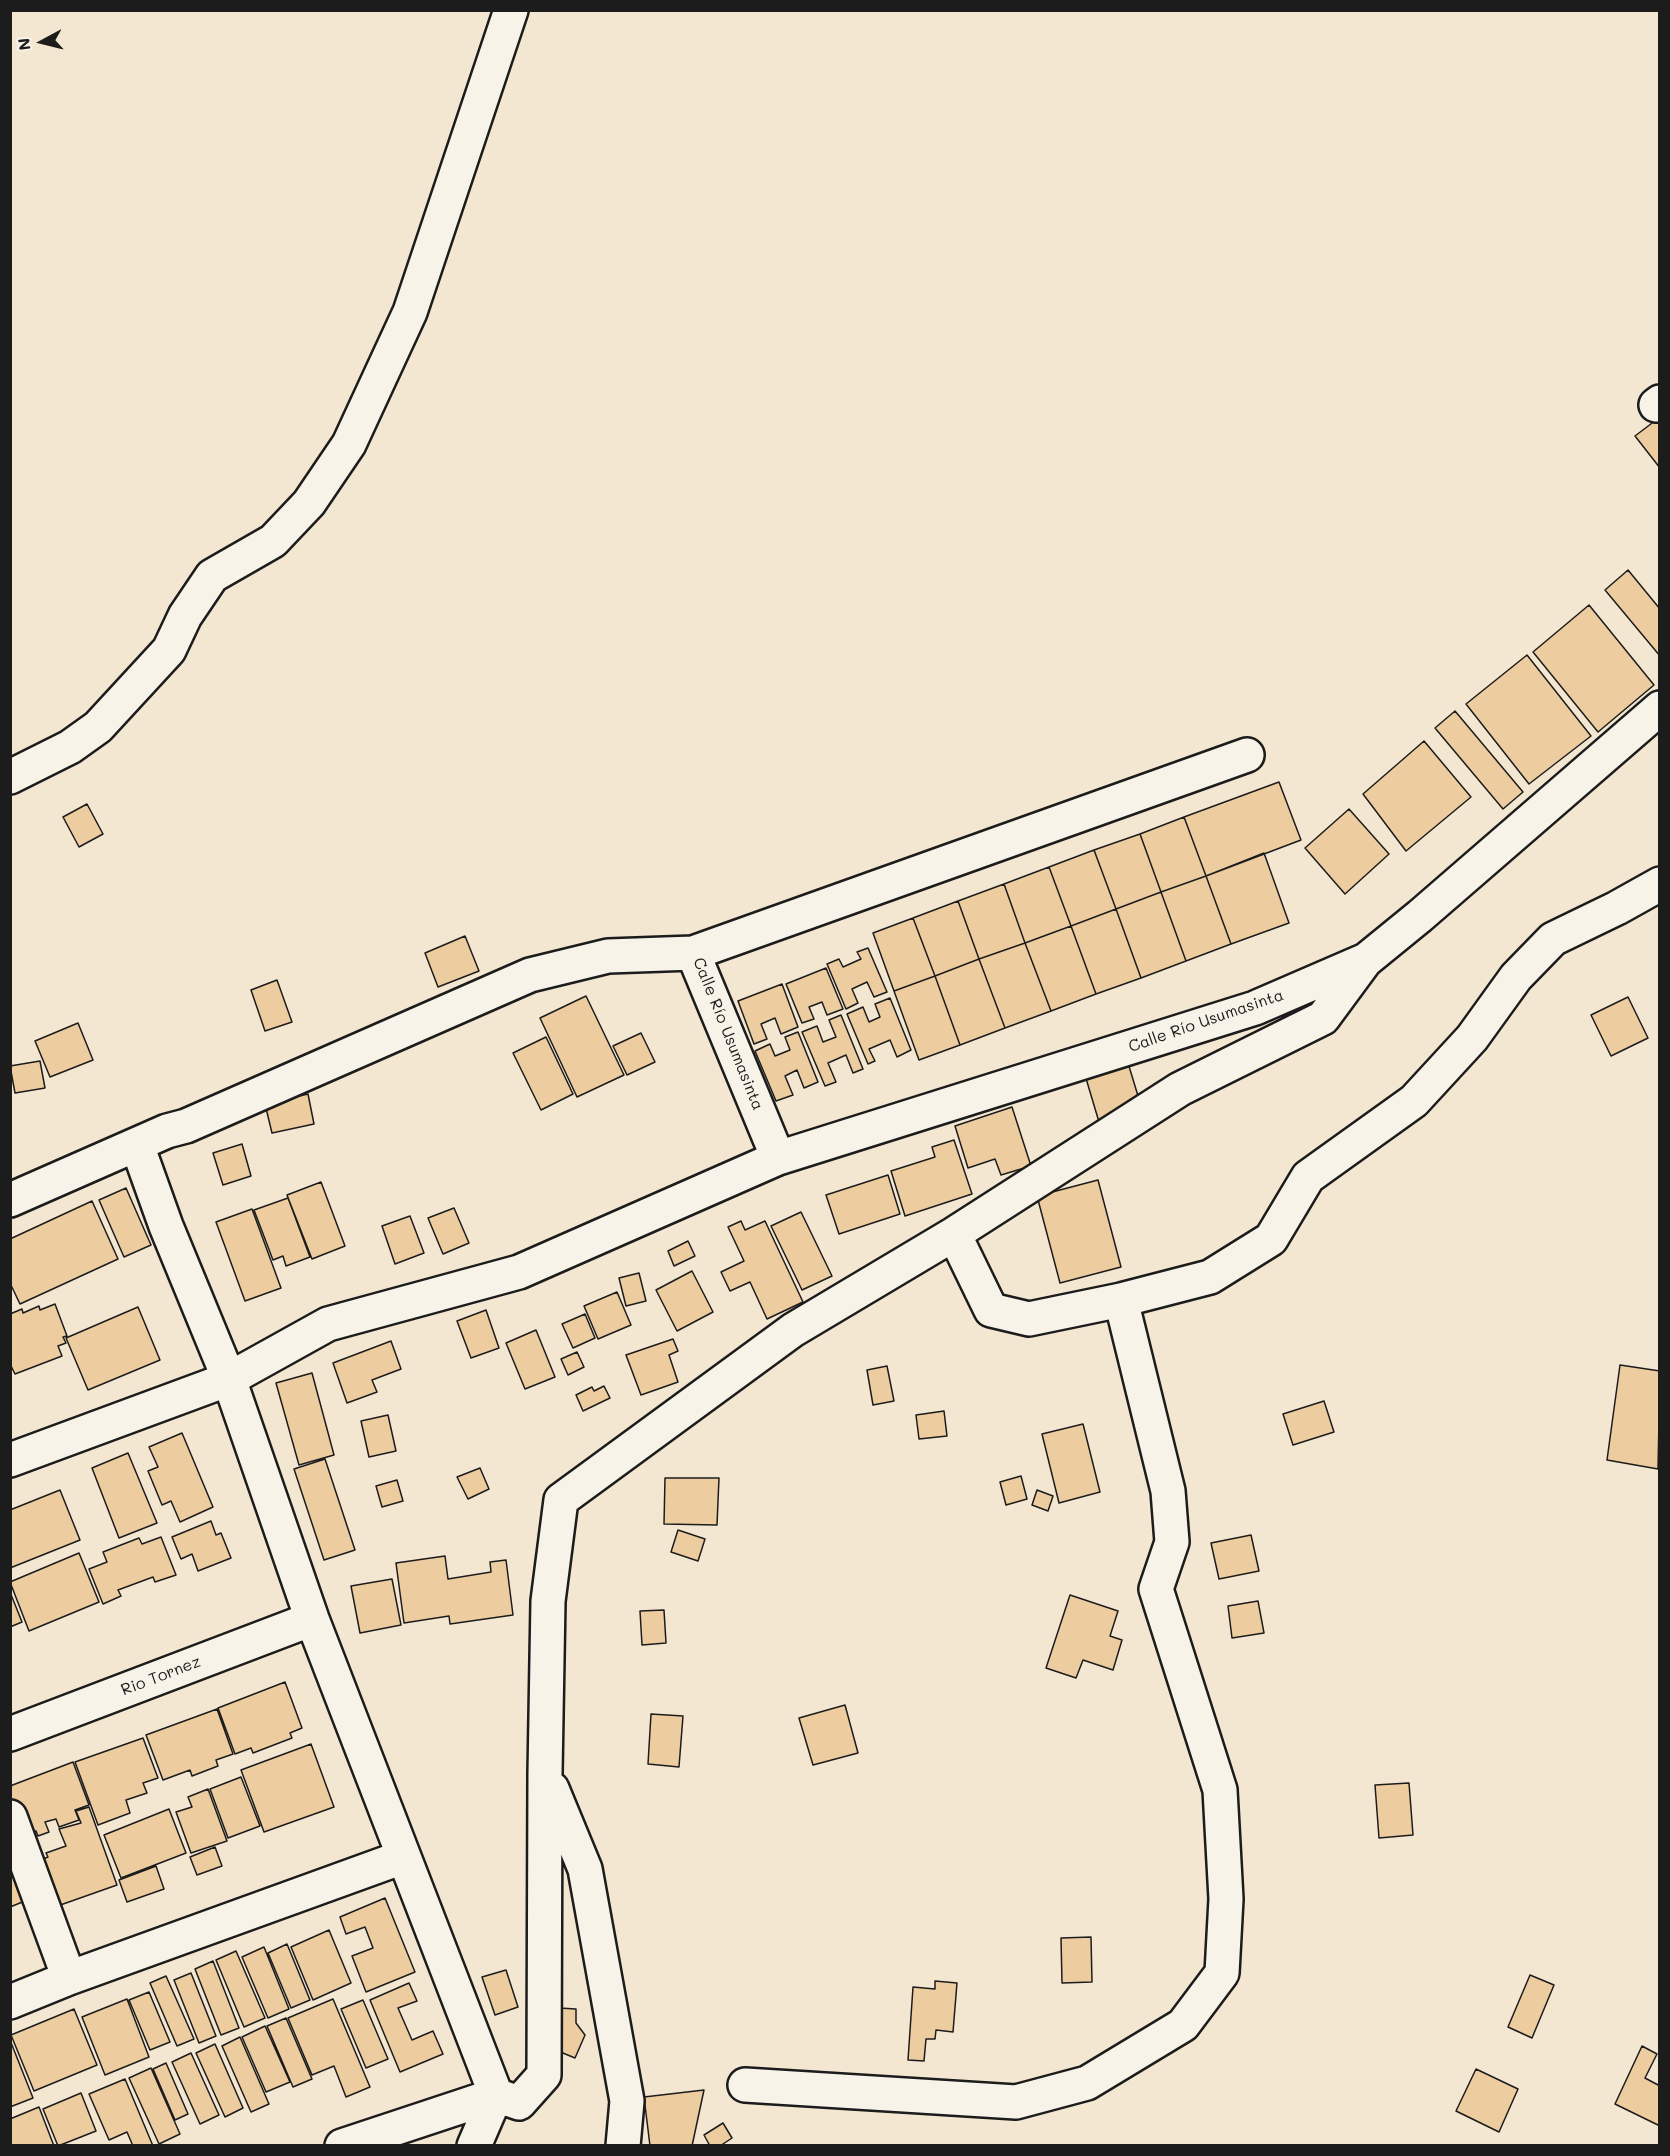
<!DOCTYPE html>
<meta charset="utf-8">
<style>
body{margin:0}
#map{position:relative;width:1670px;height:2156px;overflow:hidden;background:#f4e7d2;font-family:Mali,sans-serif}
canvas{display:block}
.frame{position:absolute;inset:0;border:12px solid #1c1c1c;pointer-events:none}
.north{position:absolute;left:12px;top:12px;width:60px;height:60px;-webkit-text-stroke:4px #f7f3e8;paint-order:stroke;rotate:263deg;font-size:16px;font-weight:700;line-height:24px;text-align:center;color:#1c1c1c}
.north::after{content:'';display:block;margin:auto;width:21px;height:27px;background:#1c1c1c;clip-path:polygon(50% 0,100% 100%,50% 72%,0 100%)}
</style>
<div id="map">
<canvas width="1670" height="2156"></canvas>
<div class="frame"></div>
<div class="north">N</div>
</div>
<script>
const ctx = document.querySelector('canvas').getContext('2d');
ctx.lineJoin = 'round';
function fill(path, color) { ctx.fillStyle = color; ctx.fill(path, 'evenodd'); }
function strokePath(path, color, width, dash) { ctx.strokeStyle = color; ctx.lineWidth = width; ctx.lineCap = dash ? 'butt' : 'round'; ctx.setLineDash(dash || []); ctx.stroke(path); }
function label(font, color, halo, rows, align = 'center') {
  ctx.font = font + ' Mali,sans-serif'; ctx.lineWidth = 4.5; ctx.setLineDash([]); ctx.textBaseline = 'middle'; ctx.strokeStyle = halo; ctx.fillStyle = color; for (const [text, x, y, turn = 0] of rows) {
    ctx.save(); ctx.translate(x, y); ctx.rotate((+turn || 0) * Math.PI / 180); ctx.textAlign = isNaN(turn) ? turn : align; if (halo) ctx.strokeText(text, 0, 0); ctx.fillText(text, 0, 0); ctx.restore();
  }
}
const building = new Path2D(`
 M1660,417V468L1635,436Z
 M1628,570L1660,609V656L1605,590Z
 M1589,605L1654,685L1598,732L1533,652Z
 M1527,655L1591,736L1529,784L1466,704Z
 M1455,711L1523,792L1503,809L1435,728Z
 M1424,741L1471,797L1406,851L1363,794Z
 M1279,782L1301,840L1206,876L1184,817Z
 M87,804L103,834L79,847L63,817Z
 M1349,809L1389,854L1345,894L1305,848Z
 M1184,817L1206,876L1161,892L1140,834Z
 M1140,834L1161,892L1116,909L1094,850Z
 M1094,850L1116,909L1071,926L1049,867Z
 M1264,853L1289,923L1231,944L1206,876Z
 M1049,867L1071,926L1025,943L1004,884Z
 M1206,876L1231,944L1186,961L1161,892Z
 M1004,884L1025,943L979,959L958,901Z
 M1161,892L1186,961L1141,978L1116,909Z
 M958,901L979,959L935,976L913,918Z
 M1116,909L1141,978L1096,994L1071,926Z
 M913,918L935,976L894,991L873,933Z
 M1071,926L1096,994L1051,1011L1025,943Z
 M465,936L479,971L438,987L425,953Z
 M1025,943L1051,1011L1005,1028L979,959Z
 M868,948L887,992L874,997L867,982L852,989L858,1003L846,1009L827,964L839,959L843,967L861,959L857,952Z
 M979,959L1005,1028L960,1045L935,976Z
 M826,968L843,1009L827,1015L822,1002L809,1007L814,1019L802,1023L786,984Z
 M935,976L960,1045L919,1060L894,991Z
 M277,980L292,1022L265,1031L251,990Z
 M782,984L798,1027L781,1034L775,1018L761,1024L767,1039L754,1044L738,1001Z
 M586,996L624,1075L577,1097L540,1018Z
 M1628,997L1648,1038L1611,1056L1591,1015Z
 M890,998L911,1050L897,1057L890,1040L869,1049L875,1061L868,1064L847,1014L863,1007L869,1022L880,1017L875,1004Z
 M841,1015L863,1069L853,1073L846,1055L828,1063L836,1082L825,1086L802,1032L817,1026L823,1042L836,1037L829,1020Z
 M78,1023L93,1060L50,1077L35,1041Z
 M798,1032L818,1082L804,1088L797,1070L785,1076L793,1095L776,1101L755,1051L770,1044L775,1056L790,1050L785,1037Z
 M641,1033L655,1062L627,1075L613,1046Z
 M546,1037L573,1094L541,1110L513,1053Z
 M40,1061L45,1088L15,1093L10,1066Z
 M1128,1063L1142,1109L1099,1122L1085,1075Z
 M308,1094L314,1124L272,1133L265,1104Z
 M1012,1107L1031,1166L1001,1175L995,1159L968,1168L955,1126Z
 M954,1140L972,1194L905,1216L891,1171L935,1157L932,1147Z
 M242,1144L251,1176L223,1185L213,1153Z
 M888,1175L900,1214L839,1234L826,1195Z
 M1098,1180L1121,1267L1060,1283L1037,1196Z
 M321,1182L345,1246L312,1259L287,1195Z
 M126,1188L151,1245L124,1257L99,1200Z
 M288,1198L310,1257L286,1266L283,1256L273,1260L254,1210Z
 M92,1201L118,1259L20,1304L10,1283V1239Z
 M454,1208L469,1243L443,1254L428,1218Z
 M252,1209L281,1288L245,1301L216,1222Z
 M801,1212L832,1276L802,1290L771,1226Z
 M410,1216L424,1253L395,1264L382,1226Z
 M741,1221L745,1230L765,1221L803,1302L767,1319L750,1282L730,1291L721,1272L744,1261L728,1227Z
 M688,1241L695,1256L674,1266L668,1251Z
 M692,1271L713,1312L677,1331L656,1290Z
 M639,1273L646,1301L626,1306L619,1278Z
 M617,1292L631,1325L598,1339L584,1306Z
 M55,1304L67,1336L63,1337L66,1343L58,1346L62,1356L15,1374L10,1364V1314L22,1309L23,1313L39,1306L40,1310Z
 M138,1307L160,1360L88,1390L66,1338Z
 M486,1310L499,1348L471,1358L457,1321Z
 M585,1314L595,1338L573,1348L562,1324Z
 M536,1330L555,1377L525,1389L506,1343Z
 M673,1339L678,1351L669,1355L678,1382L641,1395L626,1355Z
 M391,1341L401,1369L372,1380L377,1392L347,1403L333,1363Z
 M577,1352L584,1367L568,1375L561,1359Z
 M1620,1365L1660,1371L1658,1469L1607,1460Z
 M887,1366L894,1401L873,1405L867,1370Z
 M312,1373L334,1455L299,1465L276,1383Z
 M604,1386L610,1398L583,1411L576,1395L592,1387L594,1391Z
 M1324,1401L1334,1432L1293,1445L1283,1414Z
 M944,1411L947,1436L919,1439L916,1415Z
 M388,1415L396,1451L369,1457L361,1421Z
 M1083,1424L1100,1492L1059,1503L1042,1434Z
 M182,1433L213,1507L180,1522L171,1501L162,1505L148,1471L158,1467L149,1447Z
 M128,1453L157,1523L119,1538L92,1468Z
 M325,1459L355,1550L324,1560L294,1469Z
 M480,1468L489,1489L468,1499L457,1477Z
 M1021,1476L1027,1499L1006,1505L1000,1482Z
 M665,1478H719L717,1525L664,1524Z
 M397,1480L403,1501L382,1507L376,1486Z
 M60,1490L80,1540L10,1568V1510Z
 M1037,1490L1053,1496L1048,1511L1032,1505Z
 M211,1521L216,1535L221,1533L231,1558L198,1571L192,1554L181,1559L172,1537Z
 M678,1530L705,1539L698,1561L671,1552Z
 M1251,1535L1259,1571L1219,1579L1211,1543Z
 M161,1537L176,1575L155,1582L153,1577L118,1590L121,1596L103,1604L89,1569L107,1562L103,1552L139,1538L142,1544Z
 M79,1553L99,1602L29,1631L10,1582Z
 M445,1556L448,1579L491,1572L490,1562L506,1560L513,1615L450,1624L449,1616L404,1623L396,1563Z
 M392,1579L401,1625L360,1633L351,1586Z
 M10,1592L22,1622L10,1627Z
 M1070,1595L1118,1611L1110,1636L1122,1640L1113,1670L1083,1660L1076,1678L1046,1668Z
 M1258,1601L1264,1633L1232,1638L1228,1606Z
 M664,1610L666,1643L642,1645L640,1611Z
 M285,1682L302,1728L290,1733L292,1738L253,1753L251,1748L235,1754L218,1708Z
 M845,1705L858,1753L813,1765L799,1718Z
 M217,1709L233,1754L216,1760L218,1766L192,1776L190,1770L163,1780L146,1735Z
 M651,1714L683,1716L679,1767L648,1764Z
 M143,1738L158,1778L143,1783L147,1793L126,1800L130,1813L98,1825L75,1762Z
 M311,1744L334,1807L264,1832L241,1770Z
 M73,1762L89,1805L75,1810L79,1820L59,1827L56,1819L45,1822L49,1832L38,1836L36,1831L23,1836L10,1804V1786Z
 M241,1777L260,1826L228,1838L210,1789Z
 M1409,1783L1413,1835L1379,1838L1375,1785Z
 M208,1789L227,1841L191,1853L176,1812L192,1807L188,1797Z
 M89,1807L117,1885L49,1909L32,1863L48,1857L46,1853L66,1846L59,1829L81,1823L76,1811Z
 M169,1809L186,1853L121,1878L104,1835Z
 M215,1847L222,1866L197,1875L190,1857Z
 M156,1866L164,1889L127,1902L119,1880Z
 M10,1868L25,1901L10,1907Z
 M385,1898L415,1972L366,1992L352,1956L373,1948L365,1927L346,1934L340,1917Z
 M329,1930L351,1983L313,2000L291,1947Z
 M1091,1937L1092,1982L1062,1983L1061,1938Z
 M287,1944L310,2000L291,2008L268,1953Z
 M264,1947L289,2009L268,2018L242,1957Z
 M236,1951L265,2018L244,2027L216,1960Z
 M213,1961L239,2028L221,2035L195,1969Z
 M506,1970L518,2007L495,2015L482,1977Z
 M191,1973L216,2036L199,2043L174,1980Z
 M1530,1975L1554,1985L1532,2038L1508,2027Z
 M166,1976L194,2039L177,2046L150,1983Z
 M935,1981L957,1983L953,2032L936,2030L935,2039H926L924,2061L908,2060L913,1987L935,1989Z
 M409,1983L417,2001L398,2008L412,2040L433,2031L443,2054L400,2072L370,2000Z
 M149,1992L170,2042L150,2050L129,2000Z
 M127,1999L149,2057L105,2075L82,2017Z
 M333,1999L370,2087L346,2097L334,2066L312,2075L288,2018Z
 M363,2000L388,2059L366,2068L341,2009Z
 M559,2008L576,2009V2023L585,2035L575,2058L558,2051Z
 M74,2009L97,2065L34,2091L11,2035Z
 M286,2018L312,2079L293,2087L267,2026Z
 M265,2026L290,2082L266,2092L242,2037Z
 M240,2037L269,2104L251,2112L222,2046Z
 M10,2040L33,2098L10,2107Z
 M215,2044L243,2108L225,2117L196,2053Z
 M1642,2046L1657,2054L1645,2078L1660,2086V2126L1615,2104Z
 M191,2053L219,2115L200,2124L172,2062Z
 M166,2063L188,2114L175,2120L153,2069Z
 M151,2068L180,2134L159,2144L129,2078Z
 M1476,2069L1518,2089L1499,2132L1456,2111Z
 M125,2079L153,2146H133L127,2132L109,2140L89,2094Z
 M704,2090L692,2146H650L644,2097Z
 M81,2093L96,2131L58,2146L43,2109Z
 M39,2107L54,2146H10V2119Z
 M723,2123L732,2138L720,2146H710L704,2135Z`);
fill(building, '#edcc9f');
strokePath(building, '#1c1c1c', 1.5);
const street = new Path2D(`
 M1656,405L1660,402
 M10,777L70,747L98,727L169,650L185,616L212,576L273,541L309,503L349,444L410,312L511,10
 M693,953L778,1158
 M137,1145L166,1226L229,1379L312,1619L496,2095L474,2146
 M10,1200L167,1131L186,1126L530,975L608,956L693,953L1247,755
 M954,1234L991,1310L1029,1319L1121,1300L1210,1277L1271,1239L1308,1177L1414,1101L1472,1038L1516,977L1553,939L1617,908L1660,884
 M10,1460L229,1379L328,1324L519,1272L778,1158L1255,1008L1366,960L1420,916L1660,708
 M10,1734L312,1619
 M552,1789L585,1869L627,2101L623,2146
 M10,1817L69,1978
 M10,2002L69,1978L403,1857
 M745,2085L1016,2102L1087,2083L1183,2025L1222,1973L1226,1899L1220,1790L1156,1589L1172,1542L1168,1491L1121,1300
 M342,2146L496,2095L519,2103L544,2075L545,1773L548,1601L561,1500L793,1330L954,1234L1180,1089L1323,1018L1365,961`);
strokePath(street, '#1c1c1c', 38);
strokePath(street, '#f7f3e8', 33);
label('16px', '#1c1c1c', '#f7f3e8', [
 ["Calle Río Usumasinta",1206,1021,-19],
 ["Calle Río Usumasinta",728,1034,68],
 ["Rio Tornez",161,1676,-21]
]);
</script>
